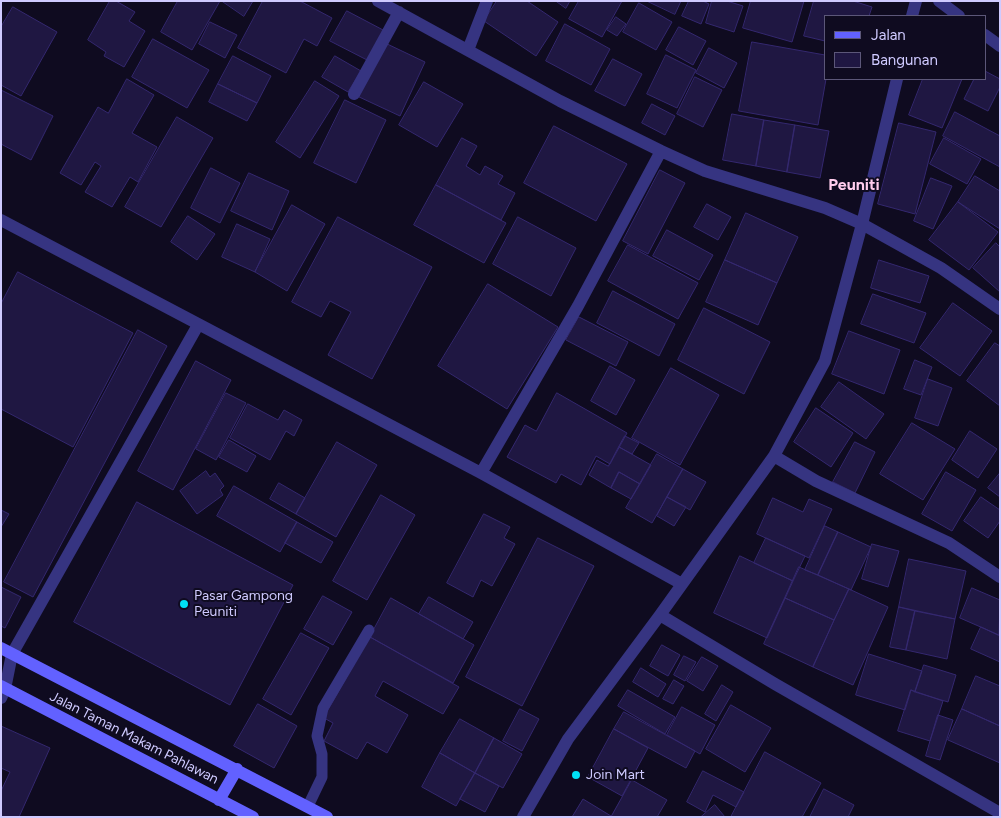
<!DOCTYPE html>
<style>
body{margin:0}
#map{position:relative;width:1001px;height:818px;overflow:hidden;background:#0f0b20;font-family:Figtree,sans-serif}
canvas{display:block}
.frame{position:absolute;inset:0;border:2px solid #cfcaff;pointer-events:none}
.legend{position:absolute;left:824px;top:15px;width:162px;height:65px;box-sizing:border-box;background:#0f0b20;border:1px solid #5c5779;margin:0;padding:6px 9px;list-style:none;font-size:15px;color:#cfcaff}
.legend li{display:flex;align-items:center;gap:10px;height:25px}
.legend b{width:25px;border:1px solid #5c5779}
</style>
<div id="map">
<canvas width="1001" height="818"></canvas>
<div class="frame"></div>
<ul class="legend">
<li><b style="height:6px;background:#6261ff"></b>Jalan</li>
<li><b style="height:14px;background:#1f1742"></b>Bangunan</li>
</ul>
</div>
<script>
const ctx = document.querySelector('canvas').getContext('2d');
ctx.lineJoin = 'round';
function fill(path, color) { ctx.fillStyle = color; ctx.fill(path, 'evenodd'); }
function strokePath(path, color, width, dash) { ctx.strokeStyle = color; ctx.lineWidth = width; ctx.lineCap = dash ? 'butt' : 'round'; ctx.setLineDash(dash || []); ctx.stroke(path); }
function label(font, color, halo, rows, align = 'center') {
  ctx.font = font + ' Figtree,sans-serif'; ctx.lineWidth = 4; ctx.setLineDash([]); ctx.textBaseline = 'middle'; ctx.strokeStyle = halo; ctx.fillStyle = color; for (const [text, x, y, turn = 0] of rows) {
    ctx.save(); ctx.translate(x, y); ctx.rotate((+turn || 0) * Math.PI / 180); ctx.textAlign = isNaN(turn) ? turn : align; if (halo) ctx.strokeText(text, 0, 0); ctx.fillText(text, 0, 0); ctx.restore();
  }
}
const building = new Path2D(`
 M110,1H116L135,12L129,21L145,31L124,67L104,56L106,52L88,40Z
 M178,1H220L192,50L161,32Z
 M222,1H253L244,16Z
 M263,1H300L332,18L317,46L304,39L286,73L238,48Z
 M497,1H527L558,22L536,56L484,21Z
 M556,1H570L566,8Z
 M579,1H622L602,37L569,19Z
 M647,1H681L675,14Z
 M689,1H703L709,4L701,24L682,16Z
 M712,1H727L743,6L734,32L706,23Z
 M751,1H804L792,42L743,28Z
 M814,1H853L872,7L869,16H825V41L804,36Z
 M639,3L672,22L656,50L623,32Z
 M13,7L57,32L21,96L1,85V27Z
 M347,11L385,31L369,61L330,41Z
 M616,17L626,24L617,36L607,30Z
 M210,22L237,35L225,58L199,44Z
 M565,24L610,49L591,85L546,61Z
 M679,27L706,41L693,65L666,50Z
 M153,39L209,70L187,108L132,77Z
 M383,42L425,62L400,116L357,96Z
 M752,42L825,55V79H826L818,125L739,111Z
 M709,48L737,63L724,88L696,73Z
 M666,55L696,70L677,108L647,94Z
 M233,56L271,76L257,103L218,84Z
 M335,56L361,71L348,92L322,77Z
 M613,59L642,74L625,106L595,91Z
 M985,71L1000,79V87L988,111L964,99L974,79H985Z
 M695,77L722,90L703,127L677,114Z
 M127,79L154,95L132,133L157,147L138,182L130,177L112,207L85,192L101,166L95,162L81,185L60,173L98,107L108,113Z
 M923,79H962L942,128L909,115Z
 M315,81L339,96L300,158L276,142Z
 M424,82L463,104L437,147L399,125Z
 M218,84L257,103L247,121L209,102Z
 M1,90L53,116L31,160L1,144Z
 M345,100L386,120L356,183L314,163Z
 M652,104L675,116L665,135L642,123Z
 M955,112L1000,136V167L943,136Z
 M732,114L764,120L756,166L723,160Z
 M177,117L213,138L161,227L125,207Z
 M764,120L795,125L787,172L756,166Z
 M899,123L936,132L915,214L878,204Z
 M795,125L829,131L820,178L787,172Z
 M554,126L627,164L596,221L524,183Z
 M462,138L477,146L466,166L480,175L485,166L503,176L498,184L515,193L501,220L436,185Z
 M944,138L981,159L967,184L930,164Z
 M211,168L240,183L220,223L191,208Z
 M660,170L685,183L648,254L623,241Z
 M249,173L289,191L272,230L231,211Z
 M975,176L1000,191V229L958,202Z
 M931,178L952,186L933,229L914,221Z
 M436,185L506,223L484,263L414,225Z
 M958,202L998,232L969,270L929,240Z
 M707,204L731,217L718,240L694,227Z
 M292,205L325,224L287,291L255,272Z
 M746,213L798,237L777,283L725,260Z
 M188,216L215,234L197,260L171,242Z
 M338,217L432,267L372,379L328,355L351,312L330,301L321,317L292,302Z
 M518,217L576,248L551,296L493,264Z
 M237,224L270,239L255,272L222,257Z
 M667,230L713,255L699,280L653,256Z
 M996,243L1000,247V292L973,268Z
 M628,245L698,283L678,319L608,281Z
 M725,260L777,283L758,325L706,302Z
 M879,260L929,276L920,303L871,288Z
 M18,272L133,333L73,447L1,409V304Z
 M488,284L558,327L507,409L438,366Z
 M613,291L675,324L659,356L597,323Z
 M873,294L926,313L914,343L861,324Z
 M953,303L992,331L960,376L920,348Z
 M704,308L770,342L744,394L678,360Z
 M579,317L628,342L616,366L566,340Z
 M138,330L167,346L33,597L4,582Z
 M849,331L900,350L884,394L832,374Z
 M995,343L1000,346V406L967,381Z
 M915,360L932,367L921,395L904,389Z
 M196,361L231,380L173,490L138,471Z
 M610,366L635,380L616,415L591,401Z
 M671,368L719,395L680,465L632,438Z
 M928,379L952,388L938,426L915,418Z
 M839,382L884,414L866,439L821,407Z
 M226,393L246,403L216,460L196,449Z
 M557,393L627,433L610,464L596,456L581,485L561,474L556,483L507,457L525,425L536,431Z
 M248,404L278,420L284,410L302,420L294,436L286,431L270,460L230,438Z
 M816,408L853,433L831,467L794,442Z
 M912,423L955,449L923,500L880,474Z
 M970,431L997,449L978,478L952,460Z
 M625,436L639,443L632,454L619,447Z
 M229,440L256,456L247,472L219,457Z
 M337,442L377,465L336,537L296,514Z
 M855,442L875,452L855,493L833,482Z
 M619,447L651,465L640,484L619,472L611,488L589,475L597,460L608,466Z
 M657,454L683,469L652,523L626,508Z
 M683,469L706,482L690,510L667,497Z
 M206,471L210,477L215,473L224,486L220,490L223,495L197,514L180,491Z
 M619,472L640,484L631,499L611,488Z
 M946,472L976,490L952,531L922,514Z
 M1000,473V497L988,488Z
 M279,483L305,498L296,514L270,499Z
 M234,486L297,522L280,552L217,516Z
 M381,495L415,515L367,600L333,581Z
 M667,497L686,507L674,526L657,516Z
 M981,497L1000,510V521L988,538L964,521Z
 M773,498L803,512L809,499L832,509L809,558L757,534Z
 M137,502L293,585L230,705L74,622Z
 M1,510L9,514L1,527Z
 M484,514L510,527L504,538L515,544L492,586L481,580L473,597L447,583Z
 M297,522L333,542L321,563L285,543Z
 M825,526L838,532L818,575L805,570Z
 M838,532L871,547L851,590L818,575Z
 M538,538L594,566L522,706L466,677Z
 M766,538L805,556L793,581L754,563Z
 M872,544L899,551L888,587L862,579Z
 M740,556L793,581L767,638L714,613Z
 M909,559L966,571L955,619L899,607Z
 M799,567L849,589L834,620L785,598Z
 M1,587L21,597L5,628L1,626Z
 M972,588L1000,600L999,635L960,618Z
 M849,589L888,607L853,685L813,667Z
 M323,596L352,612L333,645L304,629Z
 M429,597L473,622L463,639L419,614Z
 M391,598L474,645L453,683L370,637Z
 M785,598L834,620L813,667L764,644Z
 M899,607L915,611L906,650L890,647Z
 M915,611L955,619L947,659L906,650Z
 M981,627L1000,636V662L971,649Z
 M301,633L329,648L291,715L263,699Z
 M370,637L459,687L443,714L383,681L375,696L408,715L387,753L367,742L357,759L324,741L333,723L324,718Z
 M662,645L680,655L668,676L650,666Z
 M869,654L922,671L915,692L911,690L905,710L856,695Z
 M684,656L696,662L685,681L674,675Z
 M702,657L718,666L703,691L687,681Z
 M924,665L956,675L948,702L915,692Z
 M641,668L666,684L658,697L633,682Z
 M976,676L1000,686V726L962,709Z
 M674,680L684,686L673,704L663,699Z
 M722,685L733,692L716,721L705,714Z
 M628,690L675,717L665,734L618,706Z
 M911,690L943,701L930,741L898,731Z
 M258,704L297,726L274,768L234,746Z
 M731,705L771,728L745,772L706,749Z
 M682,707L715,725L700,754L667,735Z
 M520,709L539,719L522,751L503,741Z
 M962,709L1000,726V763L948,740Z
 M624,712L695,751L686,768L614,729Z
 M938,715L953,720L940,760L926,756Z
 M460,719L494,738L475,773L440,753Z
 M1,726L50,748L19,817H1V791L10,772L1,768Z
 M614,729L648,748L622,796L588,777Z
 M494,738L522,754L503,788L475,773Z
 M765,752L821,783L802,817H731Z
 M440,753L475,773L456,806L422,787Z
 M703,771L744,792L736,807L713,795L705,812L687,802Z
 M475,773L499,786L485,812L460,799Z
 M632,780L667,800L657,817H572L583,799L611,816Z
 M824,789L854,805L848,817H810Z
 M715,805L725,817H701Z`);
fill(building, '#1f1742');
strokePath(building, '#34286f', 1);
strokePath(new Path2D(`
 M308,806L322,777V754L317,736L323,708L369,630`), '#363481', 11);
strokePath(new Path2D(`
 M378,1L560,101L661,151L705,171L825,208L862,224L941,268L1000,309
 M939,1L959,16
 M912,16L916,1
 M985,35L1000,46
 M468,50L487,1
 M354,94L399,12
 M1,220L481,473L682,584
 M774,456L816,481L949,543L1000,577
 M481,473L578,306L661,151
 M660,615L775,684L1000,813
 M1,698L5,689L12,654L198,325
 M523,817L568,739L660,615L774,456L825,361L862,224L897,79`), '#363481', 12);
strokePath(new Path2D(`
 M1,648L327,817
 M1,686L253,817
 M219,800L237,769`), '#6261ff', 12);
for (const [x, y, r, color] of [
 [184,604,5,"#00e1f5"],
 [576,775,5,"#00e1f5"]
]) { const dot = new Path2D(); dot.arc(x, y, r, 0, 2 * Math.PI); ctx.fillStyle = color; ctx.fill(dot); strokePath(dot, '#0f0b20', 2); }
label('14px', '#cfcaff', '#0f0b20', [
 ["Pasar Gampong",194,596],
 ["Peuniti",194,612],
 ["Join Mart",586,775]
], 'left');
label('14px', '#cfcaff', '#0f0b20', [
 ["Jalan Taman Makam Pahlawan",134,738,27]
]);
label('bold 16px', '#ffcced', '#0f0b20', [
 ["Peuniti",854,185]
]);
</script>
